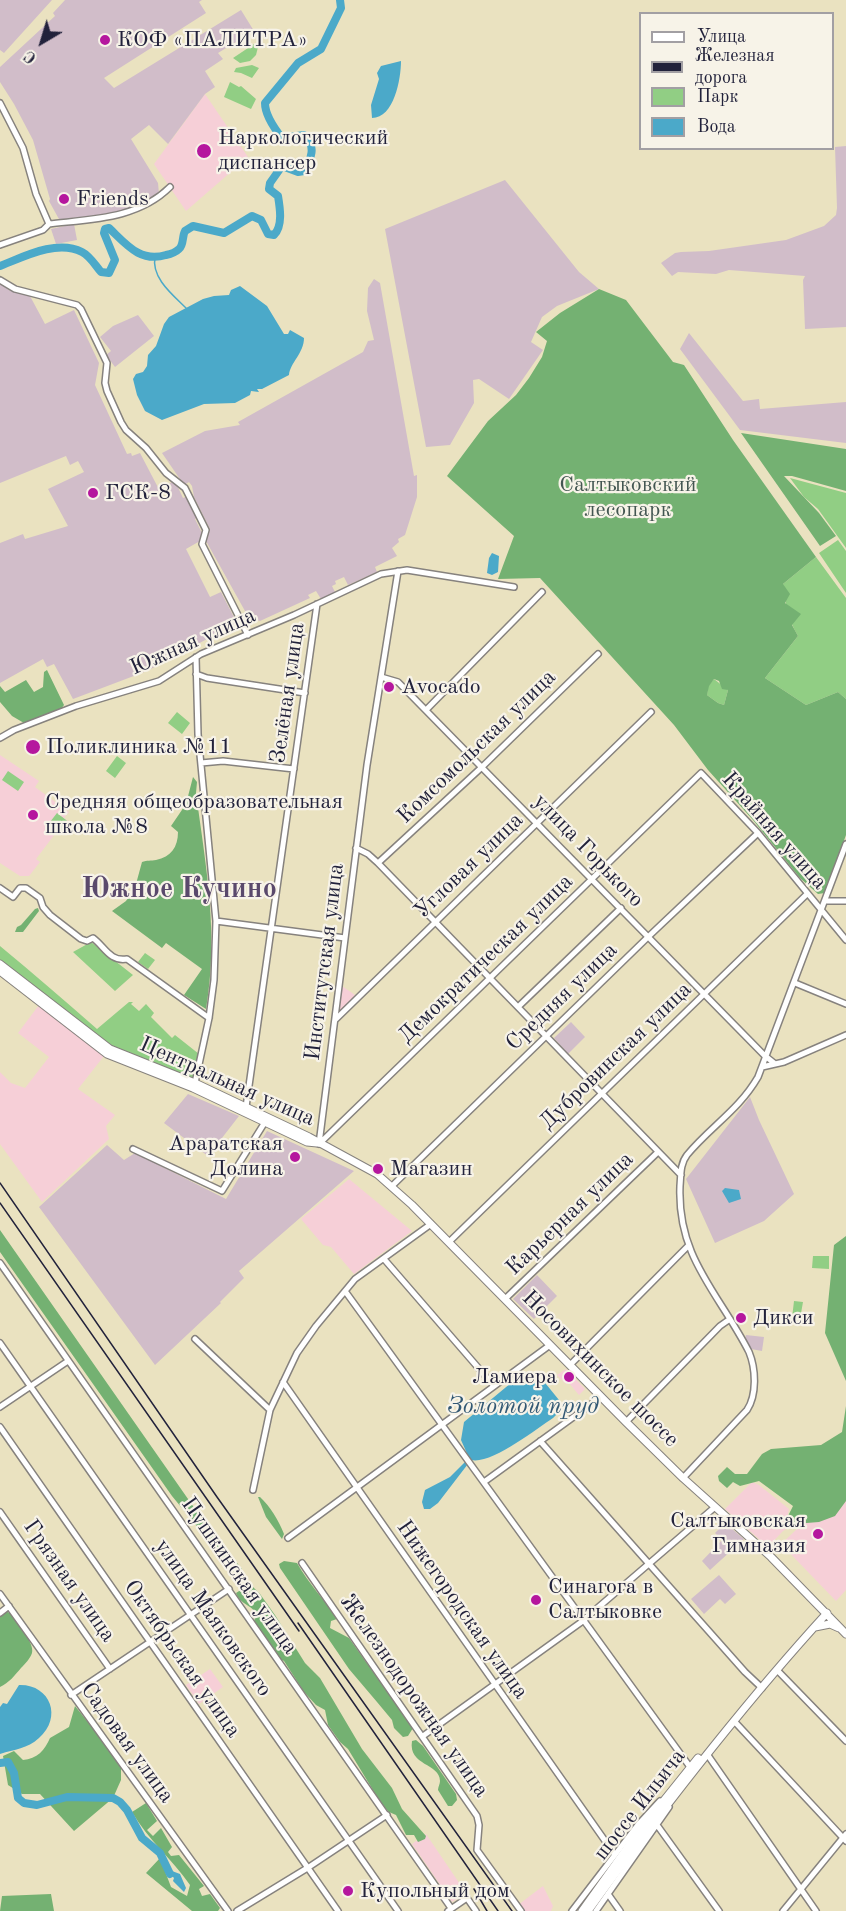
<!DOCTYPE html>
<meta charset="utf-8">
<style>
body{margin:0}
#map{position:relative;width:846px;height:1911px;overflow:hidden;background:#eae2c0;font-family:"Old Standard TT",serif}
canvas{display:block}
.legend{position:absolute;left:639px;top:12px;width:195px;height:138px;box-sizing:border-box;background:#f7f3e8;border:2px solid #a29fa3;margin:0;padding:8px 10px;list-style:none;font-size:18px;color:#22223b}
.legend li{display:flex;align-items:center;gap:12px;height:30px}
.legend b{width:30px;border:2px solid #a29fa3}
.north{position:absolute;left:12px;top:12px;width:60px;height:60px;-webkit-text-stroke:4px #f7f3e8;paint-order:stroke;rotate:218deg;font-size:16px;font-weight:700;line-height:24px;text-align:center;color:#22223b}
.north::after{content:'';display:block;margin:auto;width:21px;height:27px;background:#22223b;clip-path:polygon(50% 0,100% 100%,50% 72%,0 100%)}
</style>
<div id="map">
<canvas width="846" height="1911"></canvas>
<ul class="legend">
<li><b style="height:8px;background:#fff"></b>Улица</li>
<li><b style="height:8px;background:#22223b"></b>Железная дорога</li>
<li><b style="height:16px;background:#91ce84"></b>Парк</li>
<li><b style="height:16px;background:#4ba9c9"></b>Вода</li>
</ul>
<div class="north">С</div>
</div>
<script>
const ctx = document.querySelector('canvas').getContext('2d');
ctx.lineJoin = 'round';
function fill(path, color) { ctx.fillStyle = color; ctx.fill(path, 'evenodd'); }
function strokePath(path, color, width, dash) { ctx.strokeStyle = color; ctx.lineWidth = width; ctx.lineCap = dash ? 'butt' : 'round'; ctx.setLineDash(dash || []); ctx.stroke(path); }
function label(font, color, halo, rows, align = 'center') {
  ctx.font = font + ' "Old Standard TT",serif'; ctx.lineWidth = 4.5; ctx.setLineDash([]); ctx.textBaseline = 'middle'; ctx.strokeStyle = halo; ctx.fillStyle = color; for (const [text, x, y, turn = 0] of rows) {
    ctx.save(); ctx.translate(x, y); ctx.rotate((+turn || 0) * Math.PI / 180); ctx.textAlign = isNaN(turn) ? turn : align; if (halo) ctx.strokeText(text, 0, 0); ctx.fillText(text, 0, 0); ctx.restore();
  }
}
fill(new Path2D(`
 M205,94L248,157L186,211L154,164Z
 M0,755L39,781L35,787L69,812L64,818L72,824L64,834L58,830L36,859L40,862L29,876H20L0,863Z
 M342,986L355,995L342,1011L337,1008Z
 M39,1005L104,1056L78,1089L115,1115L106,1126L109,1139L42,1202L0,1144V1072L11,1083L25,1088L49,1057L18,1033Z
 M349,1179L412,1231L354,1274L331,1247L323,1245L301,1219Z
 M566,1369L585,1389L579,1395L568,1382L566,1384L557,1375Z
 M752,1482L759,1485L789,1509L787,1518L794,1524L783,1531L768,1547L725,1509Z
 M843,1486L846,1488V1590L836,1601L781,1544Z
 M210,1669L223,1687L199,1704L186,1685Z
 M426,1834L466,1893L452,1902L412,1844Z
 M543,1886L553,1906L551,1911H523L518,1905Z`), '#f6cfd7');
fill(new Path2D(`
 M0,0H52L4,53L0,50Z
 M65,0H202L199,2L206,13L104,78L114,88L241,10L254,31L218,53L223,59L205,71L215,87L205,94L168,144L149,125L131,139L158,183L159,194L128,210L107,215L60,221L49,201L50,199L33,140L14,104L0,82V67L55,16L53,13Z
 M846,146V327L805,329L803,280L805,276L729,270L716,274L678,272L672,276L661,263L675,253L681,252L709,251L786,240L824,226L836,215L837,208L835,147Z
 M505,180L579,272L599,289L557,306L542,317L531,342L543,350L509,399L479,379L473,380L474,403L450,445L426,447L385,229Z
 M74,224L77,240L56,244L51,229Z
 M374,279L380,283L414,476L417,475V497L405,535L398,539L399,542L392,548L397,556L375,567L377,572L348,585L344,577L335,581L336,584L332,586L335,592L321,599L316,591L308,595L310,598L260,621L252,618L245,611L206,541L210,529L194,497L192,486L189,482L184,485L162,453L205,431L240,425L238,422L363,352L368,341L374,340L367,311L368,288Z
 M0,283L9,290L30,296L45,324L74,310L99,363L95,385L127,454L131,453L132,456L140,453L163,497L169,495L165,485L175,481L183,498L188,496L198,517L195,519L202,533L200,541L186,549L210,597L221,592L237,623L147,671L73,699L54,664L47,667L43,659L0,683V543L23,534L25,539L68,526L48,489L84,472L78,461L70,465L66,456L0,483Z
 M138,315L154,336L115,367L106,355L111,351L100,337L113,326Z
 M689,333L743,401L759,399L760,409L846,402V443L740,430L680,349Z
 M571,1022L585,1037L568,1054L554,1038Z
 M188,1094L239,1116L208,1156L164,1123Z
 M750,1097L759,1120L794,1194L764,1221L715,1243L686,1179Z
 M267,1131L354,1171L239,1271L244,1278L220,1302L221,1303L155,1365L39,1207L107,1145L124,1160L135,1153L226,1199Z
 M537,1275L557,1296L534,1319L513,1299Z
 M746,1335L764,1337L762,1351L751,1349L745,1340Z
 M725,1523L744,1539L710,1570L702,1561L722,1540L715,1533Z
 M719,1575L736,1594L725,1604L720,1599L704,1614L691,1599Z`), '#d1bdc9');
fill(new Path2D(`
 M254,44L258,47L256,55L250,61L240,63L233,58Z
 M252,65L259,68L252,78L241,73L234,72L236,68Z
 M230,82L239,87L241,86L256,99L251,109L224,97Z
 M790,478L846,493V548L818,509L804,497Z
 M838,540L846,551V593L819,553Z
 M816,557L846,598V699L838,692L806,705L765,678L798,636C788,619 785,603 783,584Z
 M714,679L728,690L724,705L718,703L707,695L708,686Z
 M177,712L190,723L182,734L168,723Z
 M117,756L126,763L115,778L106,771Z
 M8,771L24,782L18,791L2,780Z
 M57,813L70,823L63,833L50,822Z
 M91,942L133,975L115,991L73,952Z
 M0,946C33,973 65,1001 97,1029L129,1002H133L131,1004L139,1011L146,1004L154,1013L151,1017L172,1038L175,1035L199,1054L194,1077L192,1079L118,1052L0,963Z
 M145,953L155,960L148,969L138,962Z
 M813,1256H829V1269L812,1268Z
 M794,1301L803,1302L800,1319L792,1318Z`), '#91ce84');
fill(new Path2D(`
 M599,289L626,300L673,362L684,365L733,440L816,557L783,584L790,594L785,603L801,614L792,625L798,636L765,678L806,705L838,692L846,699V835L825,893L818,894L800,878L753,820L708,770L674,725L540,578L498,579L514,536L447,476L488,421L516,395L529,378L542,357L547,341L536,332L560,313ZM714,679L719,681L722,689L728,690L724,705L718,703L707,695L709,686Z
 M741,433L846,449V491L792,476H784L819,513L836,536L820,546Z
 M47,670L64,705L61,709L24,723L12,716L0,702V686L5,692L26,680L34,692L43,687L44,672Z
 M193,777L197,782L196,793C206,868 219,934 206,1009L184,995L202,969L166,943L162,948L112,911L126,901L136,884L142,862C147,860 151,861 156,860C171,857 178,847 178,832L171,826L186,804Z
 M38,908L39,911L23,932H15L17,927L21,925L35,909Z
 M0,1230L209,1529L242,1569L235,1573L172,1496L0,1252Z
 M846,1236V1381L825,1333L834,1245Z
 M846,1406V1501L835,1516L819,1522L794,1524L787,1518L793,1506L759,1481L740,1486L733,1482L727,1488L719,1481L718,1476L727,1467L735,1474H747L762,1454L771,1449L821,1445L842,1432Z
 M258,1497H260C270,1506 279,1521 284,1534L282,1539L266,1517Z
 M284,1561L297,1563C308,1583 325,1600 337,1619L331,1621L330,1628L349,1638L413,1728L408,1736L403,1737L394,1728L392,1720L377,1702L349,1669L280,1568L279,1564Z
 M250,1584L260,1594L275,1615L305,1663L320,1678L362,1749L392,1788L402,1809L426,1836L425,1839L418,1842L414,1835H406L396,1815L389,1812L382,1805L348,1749L340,1742L328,1725L325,1710L316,1705L304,1692L284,1661L279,1658L254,1622C260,1604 241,1608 236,1593Z
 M5,1611L10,1613C16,1621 35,1643 32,1653C30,1659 25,1664 21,1668C15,1675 9,1683 0,1687V1615Z
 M75,1706L115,1756L121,1767V1780L113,1798L74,1831L40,1794H22L8,1785L3,1756L14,1751L23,1760C37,1759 45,1750 50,1738L69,1727Z
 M416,1740L423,1746L456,1794L457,1800L452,1806H448L438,1790C438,1787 440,1784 440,1781C440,1763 408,1766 412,1741Z
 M146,1803L157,1821L147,1830L153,1836L161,1828L172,1847L168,1852L171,1856L179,1855L204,1886L199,1889L202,1896L210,1894L220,1908L218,1911H192L146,1873L160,1858L171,1887L187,1896L190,1885C172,1859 148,1840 132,1812Z
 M51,1894L54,1911H0L2,1896Z`), '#74b172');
fill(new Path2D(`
 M401,61C401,79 394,118 372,118L371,105L379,79L377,73L381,66Z
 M240,286L267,306L284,334H288L290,330L304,338C304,353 290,363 289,375L262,389H257L259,392L251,391L250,395L235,403L204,404L162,420L145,411L137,395L133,379L136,374L143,372L147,366L148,355L156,346L164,324L169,317L203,299L214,296L229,295L231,290Z
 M492,553L499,556L498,572L492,575L487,573L489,558Z
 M725,1188L739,1190L741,1199L729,1203L722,1191Z
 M532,1372L537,1373L559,1400V1412L553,1418C536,1429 491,1465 471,1460L438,1503L430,1509H424L422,1502L425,1490L450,1477L469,1458L461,1440L464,1422L523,1373Z
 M19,1685C50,1684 63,1717 39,1738C27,1749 15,1749 0,1754V1707L3,1703L7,1704Z
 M172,1871L180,1874L186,1888L184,1892L173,1881L174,1878L170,1874Z`), '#4ba9c9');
strokePath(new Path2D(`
 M155,257C151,278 173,295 187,309`), '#4ba9c9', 1.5);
strokePath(new Path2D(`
 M0,266C23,257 57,239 82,252C90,256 95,265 101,272L109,273L115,260L104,233L105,229L109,228C126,244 140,263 166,255C171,254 176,252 179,249C184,245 182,236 185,231L193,226L224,233L252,216L261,220L268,234L274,235C283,226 280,208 278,196L269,189L270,183L282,166L298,172L304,171C311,159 317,146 304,135L282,138C274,128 265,115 265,103L298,63L321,49L341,8L340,0
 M0,1763L8,1762L14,1773L18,1798L24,1803L37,1805L67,1797L113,1798L120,1802L127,1810L142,1838L160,1853L170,1874`), '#4ba9c9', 8);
const minor = new Path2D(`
 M0,103L23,148L36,194L49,224
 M0,245L43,230L49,224C92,219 138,219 170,187
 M0,280L15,289L77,305L81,309L107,363L105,383L107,391L121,422L126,430L146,448L166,473L185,488L206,530L202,544L248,635
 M196,674L207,678L305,693
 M381,677L398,682L764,1055L774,1063
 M426,710L542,592
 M0,738L14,730L76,706L159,681L201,654L294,615L381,574L407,570L514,587
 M201,763L223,761L294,769
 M356,848L368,854L378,863L681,1175
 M378,863L482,767L598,654
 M0,888L13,897L20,888H26L40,898L43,907L50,915L81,939L87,941L93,938C105,947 110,962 127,959L209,1018
 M825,901H846
 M216,921L345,938
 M795,983L846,1004
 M518,1007L621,908
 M335,1020L651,712
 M762,1067L784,1062L846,1035
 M195,1083L209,1018L214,980L216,921L198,734L196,657
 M246,1107L317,604
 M319,1144L701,773L758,833L846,940
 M319,1144L367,765L398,571
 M133,1149L222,1191L265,1122
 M392,1186L648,937L758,833
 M449,1242L807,894
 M384,1259L494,1386
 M0,1263L451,1908
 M345,1291L690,1767
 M505,1299L658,1152
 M195,1339L270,1410
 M0,1343L398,1911
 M570,1365L688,1246
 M283,1382L615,1855
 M0,1407L68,1361
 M626,1422L720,1326L730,1319
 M0,1427L338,1911
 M540,1441L745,1672L762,1688
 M683,1478L747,1410C757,1395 756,1369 749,1352C719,1293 677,1258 680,1186C681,1175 680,1164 687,1155C710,1127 739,1110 758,1077L846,844
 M484,1482L601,1397
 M253,1490L270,1410L297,1353L316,1326L355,1279L431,1224
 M0,1512L110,1669
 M288,1538L550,1345
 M302,1563L477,1816L479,1825L477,1850L521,1911
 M0,1594L228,1911
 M0,1613L9,1606
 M777,1670L846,1741
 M71,1695L229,1589
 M734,1721L846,1841
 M423,1736L580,1623L715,1507
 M707,1754L816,1911
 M657,1825L719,1911
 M608,1894L620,1911
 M237,1911L309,1867L387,1815
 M448,1911L467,1898L476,1911
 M572,1911L637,1826L660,1801
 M596,1911L669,1807
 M783,1911L846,1834`);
const major = new Path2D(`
 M0,964L110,1049L195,1083L309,1137L377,1174L412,1205L626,1422L683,1478L771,1557L846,1634
 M0,971L107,1054L193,1088L307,1142L317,1143
 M815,1627L830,1624L839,1628
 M582,1911L637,1834L698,1758
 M588,1911C663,1808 741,1707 827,1613`);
strokePath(minor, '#86827e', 8);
strokePath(major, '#86827e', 9);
strokePath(minor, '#fff', 5);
strokePath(major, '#fff', 7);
strokePath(new Path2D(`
 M0,1183L217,1497L512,1911
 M0,1203L299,1631
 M298,1623L498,1911
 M474,1889L487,1911`), '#22223b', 1.5);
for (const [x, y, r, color] of [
 [105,40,6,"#b5179e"],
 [204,151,8,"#b5179e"],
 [64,199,6,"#b5179e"],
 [93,493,6,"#b5179e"],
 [389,687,6,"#b5179e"],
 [33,747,8,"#b5179e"],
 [33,815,6,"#b5179e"],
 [295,1157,6,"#b5179e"],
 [378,1169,6,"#b5179e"],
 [741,1318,6,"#b5179e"],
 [569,1377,6,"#b5179e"],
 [818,1534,6,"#b5179e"],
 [536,1600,6,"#b5179e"],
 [348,1891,6,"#b5179e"]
]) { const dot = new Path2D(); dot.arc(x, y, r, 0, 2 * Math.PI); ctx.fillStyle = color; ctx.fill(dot); strokePath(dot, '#f7f3e8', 2); }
label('22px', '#22223b', '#f7f3e8', [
 ["КОФ «ПАЛИТРА»",117,40],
 ["Наркологический",218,138],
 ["диспансер",218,163],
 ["Friends",76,199],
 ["ГСК-8",105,493],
 ["Avocado",401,687],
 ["Поликлиника №11",46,747],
 ["Средняя общеобразовательная",45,802],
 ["школа №8",45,827],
 ["Араратская",283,1144,"right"],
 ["Долина",283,1169,"right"],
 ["Магазин",390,1169],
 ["Дикси",753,1318],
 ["Ламиера",557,1377,"right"],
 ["Салтыковская",806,1521,"right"],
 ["Гимназия",806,1546,"right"],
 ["Синагога в",548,1587],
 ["Салтыковке",548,1612],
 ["Купольный дом",360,1891]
], 'left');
label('22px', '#435651', '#f7f3e8', [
 ["Салтыковский",628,485],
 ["лесопарк",628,510]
]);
label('22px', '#22223b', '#f7f3e8', [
 ["Южная улица",193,642,-24],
 ["Зелёная улица",288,693,-82],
 ["Комсомольская улица",477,747,-44],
 ["Крайняя улица",774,831,49],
 ["улица Горького",588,851,46],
 ["Угловая улица",469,866,-44],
 ["Демократическая улица",486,959,-44],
 ["Институтская улица",325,962,-83],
 ["Средняя улица",562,997,-44],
 ["Дубровинская улица",616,1056,-44],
 ["Центральная улица",227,1082,24],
 ["Карьерная улица",570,1214,-44],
 ["Носовихинское шоссе",600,1369,45],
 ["Пушкинская улица",239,1576,55],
 ["Грязная улица",69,1581,55],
 ["Нижегородская улица",462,1610,55],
 ["улица Маяковского",213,1618,55],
 ["Октябрьская улица",182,1659,55],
 ["Железнодорожная улица",414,1696,55],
 ["Садовая улица",127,1743,54],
 ["шоссе Ильича",640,1805,-52]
]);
label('italic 24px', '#325874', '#f7f3e8', [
 ["Золотой пруд",523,1407]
]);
label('bold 28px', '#5a496c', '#f7f3e8', [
 ["Южное Кучино",179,890]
]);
</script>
